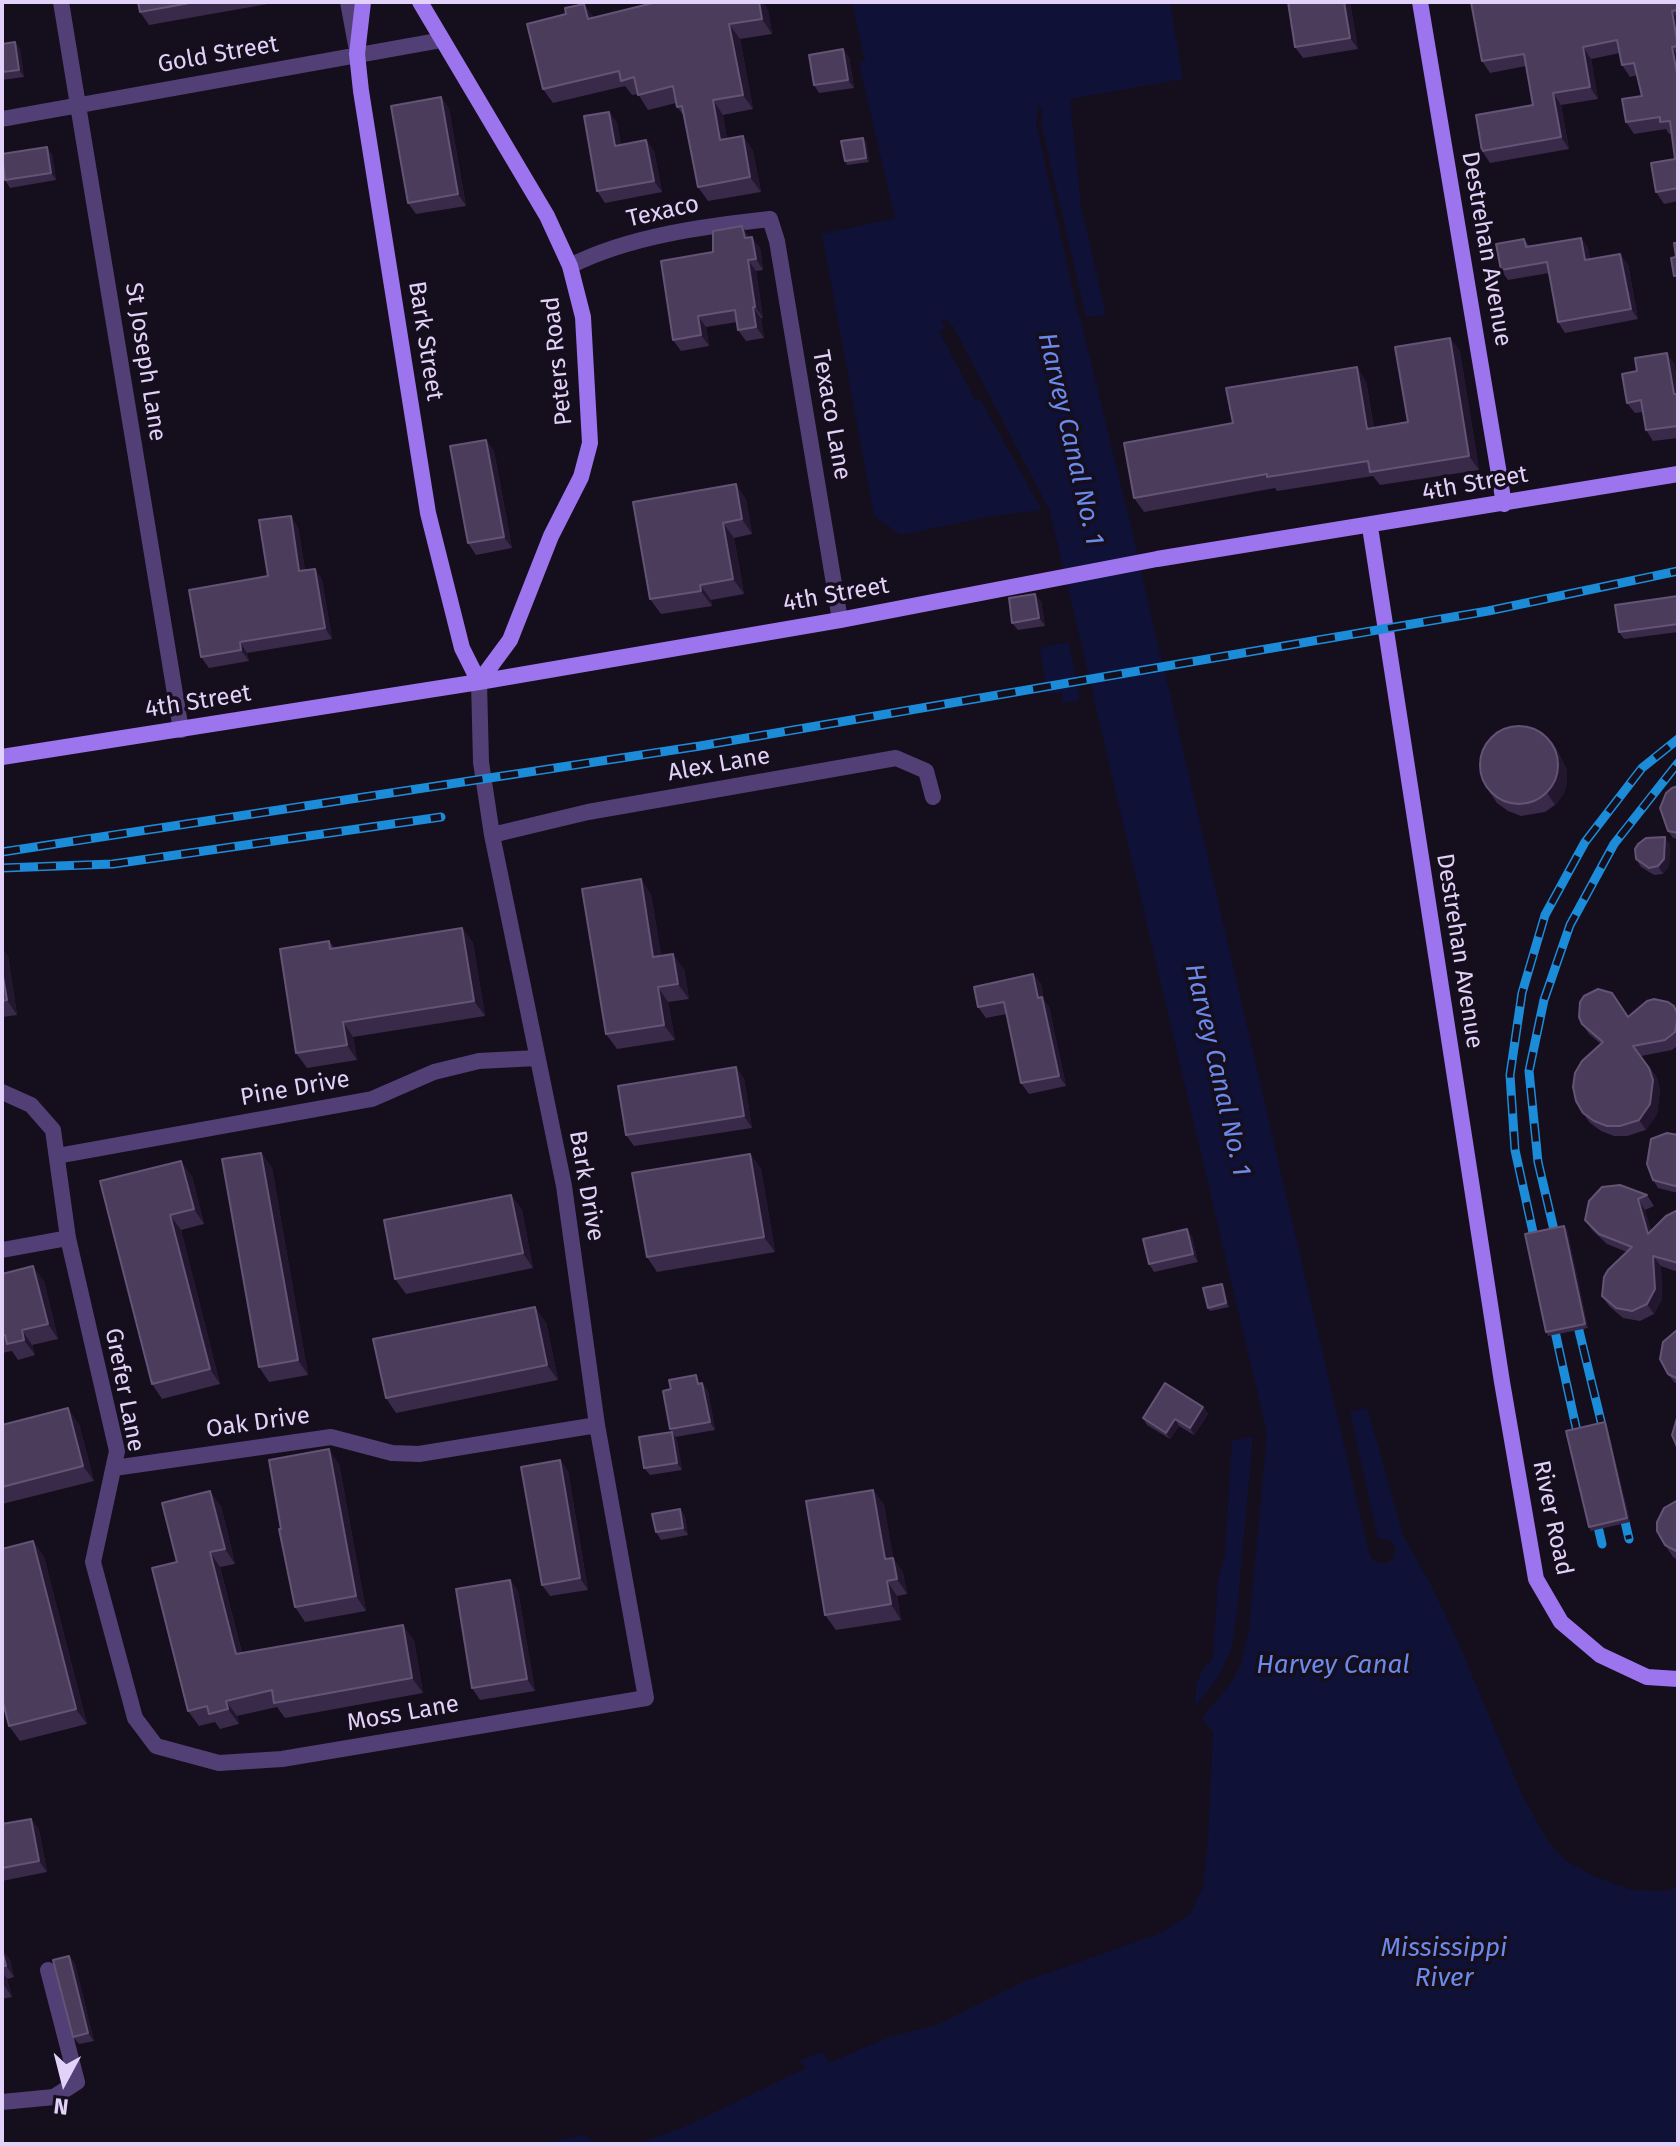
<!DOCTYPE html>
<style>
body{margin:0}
#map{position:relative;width:1680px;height:2146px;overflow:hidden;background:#150e1d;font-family:"Fira Sans",sans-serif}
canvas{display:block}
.frame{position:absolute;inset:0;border:4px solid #e2d1f9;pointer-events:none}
.north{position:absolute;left:24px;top:2042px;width:80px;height:80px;-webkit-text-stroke:6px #150e1d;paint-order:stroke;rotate:187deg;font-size:22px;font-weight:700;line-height:32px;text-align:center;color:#e2d1f9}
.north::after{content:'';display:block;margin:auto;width:28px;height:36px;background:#e2d1f9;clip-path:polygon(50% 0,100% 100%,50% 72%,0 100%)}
</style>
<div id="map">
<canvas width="1680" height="2146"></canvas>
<div class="frame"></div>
<div class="north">N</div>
</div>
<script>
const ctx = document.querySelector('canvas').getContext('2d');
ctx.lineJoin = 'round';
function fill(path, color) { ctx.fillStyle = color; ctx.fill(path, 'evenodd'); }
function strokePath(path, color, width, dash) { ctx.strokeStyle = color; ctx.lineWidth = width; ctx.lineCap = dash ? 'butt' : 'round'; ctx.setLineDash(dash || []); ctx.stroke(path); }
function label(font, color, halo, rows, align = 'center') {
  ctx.font = font + ' "Fira Sans",sans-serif'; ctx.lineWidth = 7; ctx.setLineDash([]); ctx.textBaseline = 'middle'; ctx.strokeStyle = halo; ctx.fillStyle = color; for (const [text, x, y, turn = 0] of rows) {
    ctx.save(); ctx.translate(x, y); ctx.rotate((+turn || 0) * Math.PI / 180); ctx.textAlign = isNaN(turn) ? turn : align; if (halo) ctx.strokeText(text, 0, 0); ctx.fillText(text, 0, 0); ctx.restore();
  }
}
fill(new Path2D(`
 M852,2H1170L1183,79L1070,99L1081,206L1106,315L1080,318L1133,534L1337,1415L1380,1405L1414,1530L1530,1764L1579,1845L1678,1872V2144H542L642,2122L881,2029L1135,1938L1186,1900L1196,1831L1202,1718L1186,1696L1199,1654L1219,1444L1267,1433L1049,509L993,516L901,535L874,516L822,234L895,218L859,63L865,61Z
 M1069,642L1080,700L1063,703L1061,692L1047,694L1040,648Z`), '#0f1136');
fill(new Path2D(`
 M1039,105L1042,111L1041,123L1086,317L1079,318L1036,123Z
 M940,319H945L953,326L1049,509L1094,697L1090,698L1046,514H1044L980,399L975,400L939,331L946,327Z
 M1137,533L1159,633L1174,689L1170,690L1155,634L1133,534Z
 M1068,638L1073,641L1084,699L1080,700Z
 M1384,1404L1418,1528L1534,1762L1581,1842L1678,1868V1887L1667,1891L1632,1890L1591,1875L1565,1860L1549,1843L1522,1795L1459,1644L1433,1589L1403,1535L1367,1408Z
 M1350,1412L1378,1538L1390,1540L1396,1549L1392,1560L1384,1564L1373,1560L1369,1553L1337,1415Z
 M1267,1433L1249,1629L1241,1665L1229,1686L1202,1718L1213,1732L1208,1840L1203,1887L1190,1914L1161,1933L1025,1981L937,2025L889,2037L829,2063L821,2049L982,1980L1060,1952L1134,1934L1182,1898L1192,1831L1198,1719L1182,1695L1195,1653L1219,1444L1232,1442L1225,1555L1218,1580L1213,1658L1202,1671L1196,1685L1195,1706L1217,1679L1231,1650L1237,1611L1253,1436Z
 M797,2058L806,2068L684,2127L637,2144H597L583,2135L602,2127L641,2118Z`), '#150e1d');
strokePath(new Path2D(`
 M61,2L181,730
 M348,2L356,45
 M2,119L442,40
 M570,266C629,236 705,226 770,219L777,241L840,620
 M492,835L588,812L896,758L926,771L933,797
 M2,1092L31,1105L53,1130L68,1238L117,1451L93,1562L135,1718L156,1746L219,1763L282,1759L646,1698L597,1425L564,1186L492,835L481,762L479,682
 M57,1156L372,1099L434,1072L479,1061L537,1058
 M2,1250L68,1238
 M114,1468L331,1437L392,1453L419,1454L597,1425
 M2,2102L54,2097L77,2082L48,1970`), '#523f76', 16);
strokePath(new Path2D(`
 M363,2L357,54L361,91L428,513L462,648L479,682L510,640L551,536L581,477L590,443L583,317L570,266L547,216L420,2
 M1420,2L1504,504
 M1370,527L1502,1382L1536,1579L1561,1622L1600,1655L1647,1677L1678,1679
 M2,757L479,682L840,620L1157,559L1678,474`), '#9c74ed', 16);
const rail = new Path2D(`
 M2,852L700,746L1488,611L1678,571
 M2,868L113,864L441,817
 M1558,1247L1538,1162L1529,1071L1544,1000L1570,925L1614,844L1678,763
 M1538,1255L1515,1150L1510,1075L1522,993L1545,915L1585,842L1642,768L1678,739
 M1574,1310L1607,1446
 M1551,1313L1581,1450
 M1620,1500L1629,1539
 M1594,1509L1602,1544`);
strokePath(rail, '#1c8cd9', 9);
strokePath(rail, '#150e1d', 6, [18]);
fill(new Path2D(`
 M138,2H279L149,25L140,12Z
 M1350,2L1358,49L1303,58L1295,47Z
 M1678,2V201L1664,204L1656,192L1675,159L1672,133L1669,134L1666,129L1634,134L1626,122L1642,96L1637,75L1630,77L1622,65L1620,53L1591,59L1598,99L1561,105L1569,149L1490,163L1482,151L1533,105L1526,66L1490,73L1482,61Z
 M584,4L594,18L768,10L772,34L740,39L753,109L723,115L727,139L743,136L753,151L761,192L708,201L698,187L685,117L677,107L676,103L648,110L638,94L632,95L625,86L553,103L543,89L566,14Z
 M15,42L20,49L24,77L2,80V44Z
 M849,57L854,88L819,93L814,85Z
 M441,97L449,109L466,206L416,214L408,203Z
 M609,112L617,123L621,145L646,140L654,151L662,192L605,203L597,191Z
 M866,141L869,162L847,165L845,161Z
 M52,154L56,180L10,188L5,180Z
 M750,238L760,248L763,270L756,271L763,318H761L764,338L746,341L738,330L737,322L706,327L709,346L681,351L673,340L713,252Z
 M1581,238L1588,248L1590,259L1628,264L1638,319L1565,333L1558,322L1549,273L1508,280L1501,270L1524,239L1529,246Z
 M1450,338L1460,352L1479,470L1380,485L1373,476L1277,491L1275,488L1144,512L1134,498L1233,423L1366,381L1374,428L1408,422Z
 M1674,363L1678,386V438L1653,441L1646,430L1643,412L1635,413L1627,403Z
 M486,440L494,451L512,548L476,555L468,543Z
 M746,499L752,534L734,538L744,594L711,600L712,606L661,614L650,599Z
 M298,527L305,570L315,569L322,580L332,639L247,653L249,661L209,668L201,657L268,576Z
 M1678,596V632L1624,639L1619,632Z
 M1041,601L1045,626L1018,630L1012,623Z
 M1548,737L1556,748L1567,770V783L1563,795L1555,805L1545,812L1521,816L1508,811L1497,803L1489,791Z
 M1678,786V839L1673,838L1668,831Z
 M1670,844L1669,866L1663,874L1654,875L1641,867L1636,859Z
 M651,894L661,955L684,969L689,999L668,1002L675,1040L617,1049L606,1034Z
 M462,928L473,943L485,1016L353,1037L357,1060L307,1068L296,1053L329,941L334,948Z
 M2,949L8,956L17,1015L2,1017Z
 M1033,974L1041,984L1044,1000L1049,1007L1066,1086L1029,1094L1021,1083L1006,1014L986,1018L978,1007Z
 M1674,1006L1678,1012V1045L1672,1050L1641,1056L1657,1078L1660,1090L1657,1114L1646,1130L1627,1136H1614L1601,1131L1590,1123L1583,1113L1601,1044L1589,1034L1582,1024L1628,1016Z
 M744,1078L752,1128L634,1146L626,1135Z
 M1678,1135V1193L1658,1188L1653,1180Z
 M261,1153L272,1168L308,1375L269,1382L259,1367Z
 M750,1154L761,1169L775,1252L657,1272L647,1257Z
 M192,1176L204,1224L181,1230L220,1384L162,1399L152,1384L100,1181Z
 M511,1195L522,1210L533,1268L406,1294L395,1279Z
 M1647,1195L1654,1206L1645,1210L1651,1231L1678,1210V1272L1661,1266L1662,1299L1654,1314L1640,1321L1623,1318L1609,1306L1602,1296L1627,1252L1607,1244L1592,1230L1585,1220Z
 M1187,1229L1192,1237L1198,1262L1154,1272L1149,1264Z
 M1567,1229L1588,1328L1548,1336L1546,1332Z
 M2,1274L44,1281L58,1339L32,1345L35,1355L18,1360L12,1351L2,1353Z
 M1224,1288L1229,1307L1210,1311L1208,1308Z
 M546,1322L558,1380L396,1413L386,1398Z
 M1678,1330V1385L1674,1382L1668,1374Z
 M701,1383H702L708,1391L715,1430L675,1437L670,1429Z
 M1203,1407L1208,1414L1194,1435L1179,1426L1170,1439L1147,1425L1143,1418Z
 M79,1424L94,1481L2,1504V1425Z
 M1607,1426L1630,1522L1591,1531L1589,1527Z
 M672,1432L677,1440L682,1470L650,1475L644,1468Z
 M560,1460L568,1471L588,1590L550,1596L542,1585Z
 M339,1464L366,1611L305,1622L295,1607L281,1529Z
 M873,1490L884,1505L893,1558L903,1573L907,1594L897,1596L901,1620L836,1630L825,1615Z
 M1678,1500V1560L1673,1557L1665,1545Z
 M221,1506L235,1564L220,1567L242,1653L414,1640L423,1693L285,1718L277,1707L237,1716L239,1724L220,1729L215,1722L199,1726L188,1711L177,1562Z
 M680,1509L685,1516L688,1535L661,1540L656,1532Z
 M33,1541L44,1557L87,1724L20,1741L9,1726Z
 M510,1580L518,1591L535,1691L480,1700L472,1688Z
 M31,1819L39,1830L47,1872L2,1881V1824Z
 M2,1949L10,1960L14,1977L7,1979L12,1997L2,1999Z
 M69,1956L75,1964L94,2041L79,2044L73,2037Z`), '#3a2a49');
fill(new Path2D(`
 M759,2H763L768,10L772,34L762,19Z
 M1344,2H1350L1358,49L1350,38Z
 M584,4L594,18L588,19Z
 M1672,11L1678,19V44Z
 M729,24L740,39L753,109L743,95Z
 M15,42L20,49L24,77L19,70Z
 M1583,47L1591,59L1598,99L1590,87Z
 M1672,47L1678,56V79Z
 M843,49L849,57L854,88L848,80Z
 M1553,93L1561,105L1569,149L1561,137Z
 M441,97L449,109L466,206L458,194Z
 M713,100L723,115L730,155L720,140Z
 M609,112L617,123L623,157L615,146Z
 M743,136L753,151L761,192L750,177Z
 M863,138L866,141L869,162L866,158Z
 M646,140L654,151L662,192L654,181Z
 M47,147L52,154L56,180L51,173Z
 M742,226L750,237L745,238Z
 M752,237L760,248L763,270L756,259Z
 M1581,238L1588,248L1592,271L1585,260Z
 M1620,254L1628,264L1638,319L1631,309Z
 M748,260L756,271L763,318L755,307Z
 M753,307L761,318L764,338L756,327Z
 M698,316L706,327L709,346L701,335Z
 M1450,338L1460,352L1479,470L1469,456Z
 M1667,353L1674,363L1678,386V401L1674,394Z
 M1357,367L1366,381L1376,443L1367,429Z
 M486,440L494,451L512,548L504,537Z
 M736,484L746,499L752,534L742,519Z
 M291,516L298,527L307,582L299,571Z
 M723,523L734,538L744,594L733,579Z
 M315,569L322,580L332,639L325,628Z
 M700,585L711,600L712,606L701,591Z
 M1035,594L1041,601L1045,626L1039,618Z
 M240,642L247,653L249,661L241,650Z
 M1548,737L1556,748L1567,770V783L1563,795L1555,805L1547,793Z
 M1665,837L1670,844L1669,866L1663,874L1658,866Z
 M641,879L651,894L664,972L653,957Z
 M462,928L473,943L485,1016L474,1001Z
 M2,949L8,956L17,1015L7,1000L2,971Z
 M673,954L684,969L689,999L678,984Z
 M1033,974L1041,984L1044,1000L1049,1007L1066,1086L1059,1076Z
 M658,987L668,1002L675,1040L664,1025Z
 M343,1022L353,1037L357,1060L347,1045Z
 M736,1067L744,1078L752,1128L744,1116Z
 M1649,1068L1657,1078L1660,1090L1657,1114L1646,1130L1639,1120Z
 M261,1153L272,1168L308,1375L298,1360Z
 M750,1154L761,1169L775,1252L764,1237Z
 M181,1161L192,1176L204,1224L194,1209Z
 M511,1195L522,1210L533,1268L523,1253Z
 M1638,1199L1645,1210L1655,1244L1648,1234Z
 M170,1215L181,1230L220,1384L210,1369Z
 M1564,1226L1567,1229L1588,1328L1585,1324Z
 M1187,1229L1192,1237L1198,1262L1193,1254Z
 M1653,1256L1661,1266L1662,1299L1654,1314L1647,1304Z
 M33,1266L44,1281L58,1339L48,1324Z
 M1222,1284L1224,1288L1229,1307L1226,1303Z
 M535,1307L546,1322L558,1380L547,1365Z
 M22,1330L32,1345L35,1355L24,1340Z
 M702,1383L708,1391L715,1430L710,1422Z
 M1203,1407L1208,1414L1194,1435L1190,1428Z
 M68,1408L79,1424L94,1481L83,1466Z
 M1175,1419L1179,1426L1170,1439L1166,1433Z
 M1605,1422L1607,1426L1630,1522L1627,1518Z
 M672,1432L677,1440L682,1470L677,1463Z
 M329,1449L339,1464L366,1611L356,1596Z
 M560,1460L568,1471L588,1590L580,1578Z
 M873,1490L884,1505L896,1574L885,1559Z
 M210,1491L221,1506L235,1564L225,1549Z
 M680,1509L685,1516L688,1535L683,1528Z
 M33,1541L44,1557L87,1724L76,1709Z
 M210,1552L220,1567L246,1670L236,1654Z
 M893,1558L903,1573L907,1594L897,1579Z
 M510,1580L518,1591L535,1691L527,1679Z
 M887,1581L897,1596L901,1620L891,1604Z
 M403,1625L414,1640L423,1693L412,1678Z
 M226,1701L237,1716L239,1724L228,1709Z
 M31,1819L39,1830L47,1872L39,1861Z
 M2,1949L10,1960L14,1977L6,1966Z
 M69,1956L75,1964L94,2041L88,2033Z
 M2,1971L7,1979L12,1997L4,1985Z`), '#231730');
const building = new Path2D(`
 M138,2H195L140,12Z
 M657,2H759L762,19L729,24L743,95L713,100L720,140L743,136L750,177L698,187L682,106L677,107L673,86L638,95L634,77L621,81L619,71L543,89L527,24L566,14L565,8L584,4L588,19Z
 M1288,2H1344L1350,38L1295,47Z
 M1471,2H1678V10L1672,11L1678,46L1672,47L1678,79V188L1656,192L1651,163L1675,159L1670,121L1660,122V117L1626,122L1622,99L1642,96L1634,63L1622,65L1617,40L1583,47L1590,87L1553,93L1561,137L1482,151L1476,115L1533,105L1524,54L1482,61Z
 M15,42L19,70L2,72V44Z
 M843,49L848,80L814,85L809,55Z
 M441,97L458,194L408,203L391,106Z
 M609,112L615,146L646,140L654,181L597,191L584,116Z
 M863,138L866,158L845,161L841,141Z
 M47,147L51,173L5,180L2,154Z
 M742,226L745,238L752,237L756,259L748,260L755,307H753L756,327L738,330L735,310L698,316L701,335L673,340L661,261L713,252V231Z
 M1581,238L1585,260L1620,254L1631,309L1558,322L1547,262L1501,270L1496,244L1524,239L1526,247Z
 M1674,243H1678V275L1674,276L1671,258L1676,257Z
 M1450,338L1469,456L1370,472L1368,461L1267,477V474L1134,498L1124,443L1233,423L1226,388L1357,367L1367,429L1408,422L1395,347Z
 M1667,353L1674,394H1678V426L1646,430L1641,400L1627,403L1622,374L1637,371L1635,358Z
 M486,440L504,537L468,543L450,446Z
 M736,484L742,519L723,523L733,579L700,585L701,591L650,599L633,502Z
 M291,516L299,571L315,569L325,628L240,642L241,650L201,657L189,590L268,576L259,520Z
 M1035,594L1039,618L1012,623L1009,598Z
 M1678,596V624L1619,632L1615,605Z
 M1480 765a39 39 0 1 1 78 0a39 39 0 1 1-78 0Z
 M1678,786V833L1668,831L1660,808L1666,793L1672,788Z
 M1665,837L1664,859L1658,866L1649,868L1636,859L1635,849L1638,844L1646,838Z
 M641,879L653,957L673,954L678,984L658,987L664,1025L606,1034L582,889Z
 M462,928L474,1001L343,1022L347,1045L296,1053L280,949L329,941L330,949Z
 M2,971L7,1000L2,1001Z
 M1033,974L1038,998L1042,997L1059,1076L1021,1083L1004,1002L978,1007L974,987Z
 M1598,989L1612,993L1628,1017L1647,1001L1654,999L1668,1002L1674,1006L1678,1016L1675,1032L1665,1040L1633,1046L1649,1068L1653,1080L1650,1104L1639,1120L1620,1126H1607L1594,1121L1583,1113L1576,1101L1573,1087L1575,1073L1582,1061L1603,1042L1582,1024L1579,1017L1580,1002L1584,996Z
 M736,1067L744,1116L626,1135L618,1086Z
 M1667,1133L1678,1135V1184L1675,1186L1653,1180L1647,1164L1651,1139Z
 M261,1153L298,1360L259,1367L222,1159Z
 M750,1154L764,1237L647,1257L632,1173Z
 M181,1161L194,1209L170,1215L210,1369L152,1384L100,1181Z
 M1620,1185L1647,1195L1638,1199L1648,1234L1666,1216L1678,1210V1263L1653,1256L1655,1289L1647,1304L1632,1311L1616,1308L1602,1296L1604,1277L1608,1270L1632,1247L1599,1234L1585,1220L1589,1201L1602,1187Z
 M511,1195L523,1253L395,1279L384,1220Z
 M1564,1226L1585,1324L1546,1332L1525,1234Z
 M1187,1229L1193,1254L1149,1264L1143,1239Z
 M33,1266L48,1324L22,1330L24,1340L7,1344L5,1335H2V1274Z
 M1222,1284L1226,1303L1208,1308L1203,1288Z
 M535,1307L547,1365L386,1398L373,1339Z
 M1677,1330H1678V1379L1668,1374L1660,1359L1663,1342Z
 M696,1375L698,1384L702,1383L710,1422L670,1429L663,1391L671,1389L669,1380Z
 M1165,1383L1203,1407L1190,1428L1175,1419L1166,1433L1143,1418Z
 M68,1408L83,1466L2,1487V1425Z
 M1677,1418H1678V1449L1672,1435Z
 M1605,1422L1627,1518L1589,1527L1566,1431Z
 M672,1432L677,1463L644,1468L639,1437Z
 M329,1449L356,1596L295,1607L279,1529H281L269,1460Z
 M560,1460L580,1578L542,1585L521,1467Z
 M873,1490L885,1559L893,1558L897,1579L887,1581L891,1604L825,1615L806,1501Z
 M210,1491L225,1549L210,1552L236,1654L403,1625L412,1678L274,1703L272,1690L226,1701L228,1709L209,1714L207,1706L188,1711L152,1568L177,1562L162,1503Z
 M1678,1500V1552L1665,1545L1657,1531V1522L1664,1508Z
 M680,1509L683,1528L656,1532L652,1514Z
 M33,1541L76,1709L9,1726L2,1698V1549Z
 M510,1580L527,1679L472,1688L456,1589Z
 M31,1819L39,1861L2,1868V1824Z
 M2,1950L6,1966H2Z
 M69,1956L88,2033L73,2037L53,1960Z`);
fill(building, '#4c3c5c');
strokePath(building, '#635375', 2);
label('24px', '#e2d1f9', '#150e1d', [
 ["Gold Street",218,55,-10],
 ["Texaco",663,212,-13],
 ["Destrehan Avenue",1486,249,80],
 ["Bark Street",425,341,81],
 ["Peters Road",558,361,-96],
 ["St Joseph Lane",145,362,81],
 ["Texaco Lane",831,415,80],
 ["4th Street",1475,484,-10],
 ["4th Street",836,595,-10],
 ["4th Street",198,702,-9],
 ["Alex Lane",719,765,-10],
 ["Destrehan Avenue",1459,951,81],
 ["Pine Drive",295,1089,-10],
 ["Bark Drive",586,1186,80],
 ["Grefer Lane",124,1390,79],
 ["Oak Drive",258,1423,-8],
 ["River Road",1552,1518,78],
 ["Moss Lane",403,1714,-10]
]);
label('italic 26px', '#6c89ec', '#150e1d', [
 ["Harvey Canal No. 1",1070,439,77],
 ["Harvey Canal No. 1",1217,1070,77],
 ["Harvey Canal",1333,1666],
 ["Mississippi",1444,1949],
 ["River",1444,1979]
]);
</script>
